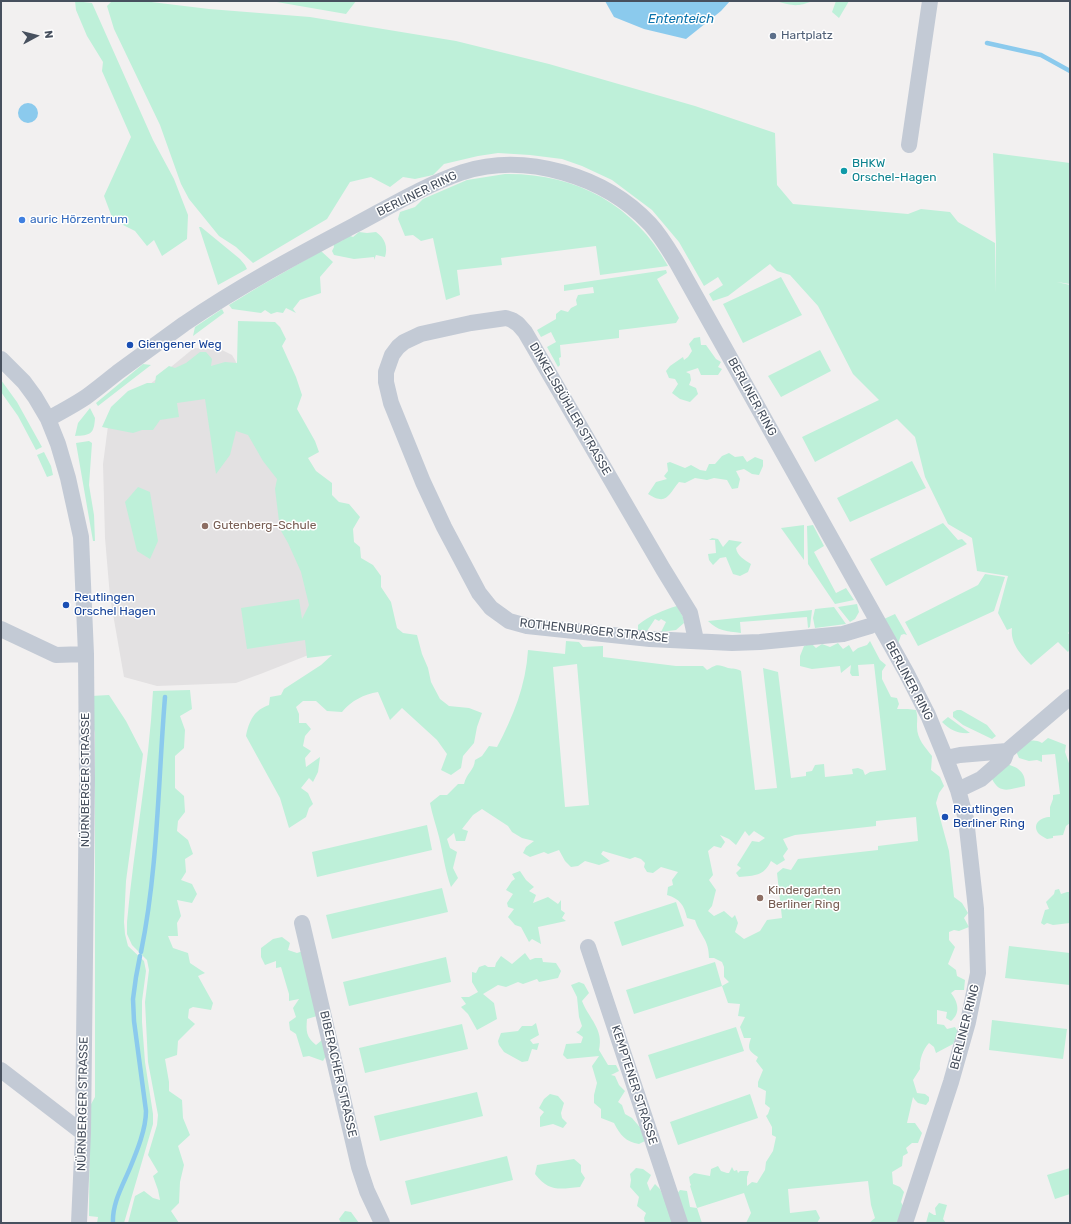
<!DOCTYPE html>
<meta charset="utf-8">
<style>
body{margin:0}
#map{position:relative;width:1071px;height:1224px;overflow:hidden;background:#f2f0f0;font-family:Rubik,sans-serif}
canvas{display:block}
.frame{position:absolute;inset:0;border:2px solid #47505e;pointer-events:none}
.north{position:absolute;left:16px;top:16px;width:40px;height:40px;-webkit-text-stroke:3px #fff;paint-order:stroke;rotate:83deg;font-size:11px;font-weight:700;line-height:16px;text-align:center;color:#47505e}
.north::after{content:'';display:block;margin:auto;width:14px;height:18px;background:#47505e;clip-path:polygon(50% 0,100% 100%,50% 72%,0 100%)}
</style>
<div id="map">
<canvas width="1071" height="1224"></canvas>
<div class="frame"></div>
<div class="north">N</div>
</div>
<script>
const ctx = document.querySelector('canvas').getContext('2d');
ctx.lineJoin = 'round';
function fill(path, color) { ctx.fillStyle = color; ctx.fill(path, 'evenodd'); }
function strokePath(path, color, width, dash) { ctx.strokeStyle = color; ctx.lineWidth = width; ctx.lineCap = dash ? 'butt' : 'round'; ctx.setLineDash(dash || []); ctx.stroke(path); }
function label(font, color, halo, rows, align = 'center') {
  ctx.font = font + ' Rubik,sans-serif'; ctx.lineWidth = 3; ctx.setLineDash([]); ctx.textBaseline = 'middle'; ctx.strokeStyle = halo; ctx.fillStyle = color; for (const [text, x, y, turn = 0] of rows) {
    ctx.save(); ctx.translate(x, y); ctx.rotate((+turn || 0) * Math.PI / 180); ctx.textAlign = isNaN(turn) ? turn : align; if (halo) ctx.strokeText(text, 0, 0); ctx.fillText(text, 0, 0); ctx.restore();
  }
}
fill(new Path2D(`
 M194,348L222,350L232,355L235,360L354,637L263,673L236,683L157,686L124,677L110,597L105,538L103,464L109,418Z`), '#e3e1e2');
fill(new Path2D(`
 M75,1L92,3L153,140L174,179L188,215L187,239L162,256L154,240L147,246L135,231L113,220L104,196L131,137L102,71L103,62L87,36L76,10Z
 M112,1H143L209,9L310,17L456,41L549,64L695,106L775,133L777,185L793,204L908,214L921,209L950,212L958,222L995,243V293L996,242L993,153L1070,163V284L1057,282L1070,285V631L1068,633L1070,635V649L1068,652L1058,642L1031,665C1021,655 1010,643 1012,628L1007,630L998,613L1008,576L977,571L972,538L948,524L925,477L915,437L897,419L815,462L802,437L879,400L853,374L818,306L790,275L777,271L770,264L728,296L713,301L709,294L723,285L718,277L704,286L679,242L652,210L612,180L582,166L562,159L530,155L498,153L478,156L444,164L433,175L415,179L403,177L390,187L371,177L350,182L327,219L253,263L236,247L219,236L189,199L181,184L160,125L114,29L107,6Z
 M271,1H356L346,14Z
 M776,1H813C797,7 793,6 776,1Z
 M836,1H849L839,18L832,12Z
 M505,174C575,173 634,204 668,266L600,275L596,246L501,258L502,265L457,270L460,295L446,300L433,238L421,241L413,235L405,236L398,219L400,212L415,207L423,199L467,180Z
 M199,227H201L240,259L245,265L247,269L218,285Z
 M359,232L367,233L376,232C385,238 388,247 385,257L376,255L374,260V257L354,259L334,255L332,251L334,247L333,242L342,241L345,234L353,237Z
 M321,251L333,262L320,277L321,293L300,300L293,309L296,313L286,308L283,313L277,312L271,314L265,310L261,313L232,309L229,305L260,286Z
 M666,270L667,273L657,279L679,318L676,323L619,330V338L560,345L561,357L559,358L560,365L558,367L547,347L556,342L551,332L541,337L537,330L556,319V314L561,310L568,312L571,308L577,305L576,300L578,295L594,293L593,287L564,291V285Z
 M781,277L802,315L743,343L723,304Z
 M222,309L224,313L193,336L195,327Z
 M238,321L275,322L280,327L286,339L282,346L296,377L302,395L297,409L315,441L319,452L308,458L316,471L332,483V495L339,502L349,504L360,517L353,529L354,542L360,547L361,558L373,565L381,576V587L391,602L397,628L403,633L417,635L422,654L428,668L431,682L440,699L449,706L469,708L482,713L477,727L474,743L463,756L461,768L451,775L441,770L447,754L437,740L402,708L390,720L378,692C364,694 351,701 342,712L327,711L316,701H303L296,707L299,714V723H306L311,729L305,736L303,746L311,751L305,758L306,767L320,757L318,772L313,782L309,778L301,788L308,793L313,804L309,808L306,817L289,828L280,798L246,736C249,721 254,710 269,705L270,697L281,695L284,689L321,665L332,655L307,658L305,640L247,649L241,608L299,599L302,619L309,605L301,572L288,543L280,529L275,489L277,479L263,461L248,435L236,431L230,455L216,474L205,399L177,403L179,417L160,420L153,430H142L133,433L102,427L111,407L128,391L147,383H155L156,376L169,366L175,368L186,363L200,352H206L212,359L211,366L225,362L237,363Z
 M700,337L701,345H706L716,359L721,362L718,367L722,369L718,375H701L698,368L686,372L690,374L691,380L689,385L696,388L698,394L690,402L680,399L672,393L678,384L675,379L669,378L666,371L670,366L683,357L684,360L688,357L692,351L689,344L694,338Z
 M820,350L831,371L781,397L768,376Z
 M143,364L151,365L98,406L96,403Z
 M1,380L17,402L42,447L36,450L18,416L1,392Z
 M90,408L95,418C94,435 90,435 75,436L78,423Z
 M89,441L92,443L89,485L94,515L95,541H93L76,443Z
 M44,452L51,466L53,475L47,477L37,455Z
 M729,453L735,457L743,456L747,462L755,457L763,460V466L759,475L752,474L744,469L736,471L740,479L738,488L732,489L727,480L714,478L707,480L695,478L685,483L679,482C668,495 667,506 648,494L656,482L667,479L664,476L668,471L667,463L670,462L685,468L691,465L700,470L706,471L709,464H715L722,456Z
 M912,461L926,488L850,522L837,498Z
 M138,487L150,492L158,541L150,559L137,551L125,502Z
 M943,523L958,540L962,539L967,544L886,586L870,559Z
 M804,525V560L781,528Z
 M813,525L824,546L814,552L836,593L846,588L854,600L835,604L808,564L807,526Z
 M712,538L718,539L723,547L729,540L742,542L736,548C737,556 745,560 751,564L748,572L740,576L733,574L726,557L720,558L713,565L709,560L708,554L716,553L715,540H709Z
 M985,574L1005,577L994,611L918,646L905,622L978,585Z
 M857,604L859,612L855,619L850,622L838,607Z
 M677,606L683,617L684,623L676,630L661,632L666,622L661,619L659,621L655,619L647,631L638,630V625C649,616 663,610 677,606Z
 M834,607L846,624L815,628L813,618L815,609Z
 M812,610L810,627L808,628L807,617L740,622L741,633C726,631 718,631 708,621Z
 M895,614L907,635L904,634L901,635L898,644L884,619Z
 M566,641L579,642L583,647L603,646V657L676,666H703L707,670C717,664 717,664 728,668C733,669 736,668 741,671L755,790L777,788L763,668L778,672L791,778L806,776V772L812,771L815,765L824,764L825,777L853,774L852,769L858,768L863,770L865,775L870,772L886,770L874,664L858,665L859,676H852L850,673L851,665L841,673L840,666L812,669L800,666V656L804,646L811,643L816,648L822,644L830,647L838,643L843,649L849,645L853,652L858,648L867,645L870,641L880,660L886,665L882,671V679L891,697L897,698L899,704L897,709H908L916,710C918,717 917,720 917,727C917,739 925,747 932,756L931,770L940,777L944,786L939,793L936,803L949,851L954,897L962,903L968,913L964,918L969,927L959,931L954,930L949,932V940L955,947L948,964L956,970L957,976L965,980L964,990H955L951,993C958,1002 961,1013 951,1021L946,1018L947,1012L937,1010V1024L944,1025L947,1029L955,1027L958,1032L953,1044L936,1053L934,1047L929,1043C923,1049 919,1061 920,1069L913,1080L917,1093L925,1094L929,1097V1101L926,1105L918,1103L915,1100L913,1097L907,1123H915L922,1133L918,1143H912L906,1148L908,1153L903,1156L902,1166L892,1172L893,1184L900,1187L904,1192L901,1202L905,1210L899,1223H869L875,1218L871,1205L868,1181L788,1189L790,1213L816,1210L820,1218L817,1223H746L751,1213L744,1193L697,1208L702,1223H645L644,1218L646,1213L637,1206L639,1197L630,1187L631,1180L630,1174L636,1168L643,1169L651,1175L647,1183L650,1191L655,1184L660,1189L664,1198L676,1195L680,1190L687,1191L690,1207L697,1208L690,1186L691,1185L690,1183L689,1177L694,1173L710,1176L711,1169L718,1166L721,1171L727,1173H729L732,1167L734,1171L737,1170L738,1173L740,1171H749L747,1177V1186L752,1182L757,1183L765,1170L766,1162L773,1151L776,1137L772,1135V1127L766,1116L768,1114L770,1108L765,1104L766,1091L758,1087V1082L763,1070L756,1061L758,1057C749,1051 747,1049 751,1038H744L740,1027L745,1017L738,1016L740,1004L728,1003L722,986L634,1014L626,990L715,962L722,986L729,982L724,977V967L722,962L714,958H709C709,939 700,936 695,920L687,918C684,905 680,899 667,895L668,887L673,885L672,880L678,872L661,867L653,873L647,872L644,867L645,863L641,859L635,857L630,859L603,851L601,854L610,861L599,865L585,861L578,866L571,867L565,861L559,850L548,854L544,852L530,857L523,853L526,847L534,841L522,838L512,832L508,826L482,809L473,815L462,829L468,831L465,841H456L454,833L447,839L450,848L457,852L453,868L458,878L451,887C445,870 443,854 439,837C436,825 432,814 430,803L440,795H447L458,784H464C467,772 474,771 475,760L482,756L489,746L497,747C513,717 526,685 528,650L565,654ZM577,664L589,805L565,807L553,667ZM916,817L918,841L878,846V850L798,859L791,870L783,868L777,873L782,918L767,920L760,931L744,939L735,932L738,923L735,915L732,918L724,911L714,916L708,911L712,906L716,890L709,880L713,875L708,851L714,846L721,848L725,842L720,835L729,839L736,845L745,831L749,836L754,831L765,838L759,842L752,841L737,865L741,868L736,873L739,877C755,875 763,877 771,861L777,865L785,860L783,856L788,849L783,839L795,835L876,826V821Z
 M190,690L192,709L180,716L185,730L184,748L175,756V788L184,796L185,812L178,821L177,831L188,840L193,854L185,859L186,872L181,880L192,884L197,894L192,903L177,900L181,916L177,923L178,936H168L173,948L188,953L190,963L205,973L198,976L213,1003L211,1010L193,1007L189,1009L188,1018L195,1024L178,1041L177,1055L165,1059L169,1082V1091L182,1100L183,1118L190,1135L178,1146L184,1165L180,1182L179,1203L171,1211L179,1223H128L135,1196L144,1191L153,1198L160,1200L158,1190L153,1176L158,1172L148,1155L157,1125L158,1115L148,1062L145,1002L149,970L147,960L132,945L127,934V922C134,845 149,768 153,691Z
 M109,695L126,721L143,754L126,881L124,922L125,934L128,946L144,961L146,971L142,1001V1022L145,1062L153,1114V1124L124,1223H97L98,1217L89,1216L90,1106L95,1097V733L91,719V696Z
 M957,710H961L987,725L996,736L992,739L963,725L953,717V712Z
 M948,717L970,733C958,734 950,730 942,722Z
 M1048,738L1066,745L1065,752L1070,766V823L1066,826L1063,835L1053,836V838L1047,839C1044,837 1041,836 1039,834C1031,824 1041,817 1050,817V807L1053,799V795L1060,794L1055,754L1042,755V762L1037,760L1029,761L1019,758L1015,749C1024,743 1031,737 1042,743Z
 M1006,764C1018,767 1026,772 1025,786C1010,789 1000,795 992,779Z
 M427,825L432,850L317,877L312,852Z
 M520,871L526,880L534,887L529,891L536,895L533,903L548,897L558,904L561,900V910L565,913L562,918L566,921L538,927L541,944L532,939L529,942L521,927L515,925L508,917L514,909L508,907L507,903L513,894L506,890L512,881L515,879L512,874Z
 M442,888L448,912L332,939L326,915Z
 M1059,889L1061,894L1067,892H1070V923L1053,925L1047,923L1044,925L1041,923L1045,910L1049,909L1046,902L1054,894L1055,890Z
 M676,902L684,926L622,946L614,922Z
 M282,937L290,943L288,950L297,953L303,951L317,1016L307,1019C306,1031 306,1037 316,1045L322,1040L329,1051L323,1061L309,1056L303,1057L296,1034L290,1030L289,1022L296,1017L293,1008L299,999L289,1001V994L281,967L276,968V961L265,965L261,957V948L273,939Z
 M1009,946L1070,953V985L1005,978Z
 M525,953L530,960L535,958H542L543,962L556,963L561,971L558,978L539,982L537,979L523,984L518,982L506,987L498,985L483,994L494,1003L497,1019L477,1030L468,1014L461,1007L466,1004L461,997H469L478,992L472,982V972L476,973L479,967L485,965L488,967H495L496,963L501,956L512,964Z
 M446,957L451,982L349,1006L343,982Z
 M579,982L584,984L589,993L582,1001C589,1019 604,1029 599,1050L608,1065H616L619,1071L611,1075L615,1076L619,1085L625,1091L618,1102L622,1105L625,1114L632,1118L644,1132L645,1141L639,1144C626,1142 620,1135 614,1123L601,1118V1109L594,1103V1095L597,1083L592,1066L599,1056L567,1059L563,1055L566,1044L581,1043L583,1037L576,1032L579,1031L582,1026L579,1017L577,997L571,985Z
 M992,1020L1067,1029L1063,1059L989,1050Z
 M536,1023L539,1035L530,1040L533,1044L539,1043L537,1050L532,1049L528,1061L522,1062L504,1052L499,1045L498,1041L501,1033L518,1031L522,1026H532Z
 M462,1024L468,1049L365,1073L359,1048Z
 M736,1027L744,1051L656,1079L648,1055Z
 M477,1092L483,1116L380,1141L374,1116Z
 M550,1094L558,1096L564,1103L561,1113L562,1118L567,1123L563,1128L553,1124L540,1127V1117L544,1112L539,1108L544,1099Z
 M750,1094L758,1118L678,1145L670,1122Z
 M507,1156L513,1180L411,1205L405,1181Z
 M574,1159L581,1165V1172L585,1178L580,1187C559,1189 549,1192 535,1174L537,1165Z
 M1070,1168V1194L1055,1199L1047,1175Z
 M939,1203L947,1205L943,1219L946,1223H926L929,1212L934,1215H936L935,1208Z
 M345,1211L351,1212L359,1223H341L339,1219Z`), '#bef0d9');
fill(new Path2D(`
 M605,1H730L721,11L686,39L644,29L614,17Z
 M18 113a10 10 0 1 1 20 0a10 10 0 1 1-20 0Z`), '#8bcaed');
strokePath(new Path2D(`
 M987,43L1041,55L1070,71
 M141,952C158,869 158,782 165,697
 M113,1223C112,1203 123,1185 130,1168C137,1151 146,1129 146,1111L134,1021L133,999L136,977L140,956`), '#8bcaed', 4.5);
strokePath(new Path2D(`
 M909,145L930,1
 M1,359L24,382L35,397L48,419L58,444L68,478L81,537L86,654L87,779L83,1133L79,1223
 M48,419C61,412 74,405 86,397C97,389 108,380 118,372C140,356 162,340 184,324C238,287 296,256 353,226C389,207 425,185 463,172C526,152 605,176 650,224C661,236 669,250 677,263L906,672L928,715L944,754L958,790L966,819L976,909L978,973L968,1022L951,1082L905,1223
 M1,629L56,655L86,654
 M696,640L690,613L663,569L525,332L518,324L512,320L506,318L471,323L421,334L404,342L398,347L392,355L386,372V382L391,403L423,482L444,527L479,593L491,608L509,621L527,626L650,639L732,643L760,642L843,634L870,626L877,622
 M946,758L960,755L1007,751
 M958,790L981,779L1004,759L1007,751L1070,697
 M302,923L359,1167L367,1191L382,1223
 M588,947L680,1223
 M1,1070L83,1133`), '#c3cad5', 16);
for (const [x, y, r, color] of [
 [773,36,4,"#5c6f8a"],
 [844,171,4,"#0f9aa8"],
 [22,220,4,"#3f7fe0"],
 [130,345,4,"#1a4fb4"],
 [205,526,4,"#8d6e63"],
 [66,605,4,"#1a4fb4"],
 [945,817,4,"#1a4fb4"],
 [760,898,4,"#8d6e63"]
]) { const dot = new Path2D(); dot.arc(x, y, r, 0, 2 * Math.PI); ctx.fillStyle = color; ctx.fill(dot); strokePath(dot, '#fff', 1.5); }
label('12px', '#4e5e75', '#fff', [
 ["Hartplatz",781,36]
], 'left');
label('12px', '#0d838f', '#fff', [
 ["BHKW",852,164],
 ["Orschel-Hagen",852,178]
], 'left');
label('12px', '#47505e', '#fff', [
 ["BERLINER RING",417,194,-26],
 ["BERLINER RING",752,397,61],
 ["DINKELSBÜHLER STRASSE",570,409,60],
 ["ROTHENBURGER STRASSE",594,631,6],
 ["BERLINER RING",909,681,62],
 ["NÜRNBERGER STRASSE",86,780,-90],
 ["BERLINER RING",965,1027,-76],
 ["BIBERACHER STRASSE",338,1074,77],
 ["KEMPTENER STRASSE",634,1085,72],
 ["NÜRNBERGER STRASSE",83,1104,-89]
]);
label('12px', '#366cbe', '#fff', [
 ["auric Hörzentrum",30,220]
], 'left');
label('12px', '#164399', '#fff', [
 ["Giengener Weg",138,345],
 ["Reutlingen",74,598],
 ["Orschel Hagen",74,612],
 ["Reutlingen",953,810],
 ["Berliner Ring",953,824]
], 'left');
label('12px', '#785e54', '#fff', [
 ["Gutenberg-Schule",213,526],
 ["Kindergarten",768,891],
 ["Berliner Ring",768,905]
], 'left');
label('italic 13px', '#0b74ad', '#fff', [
 ["Ententeich",681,19]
]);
</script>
